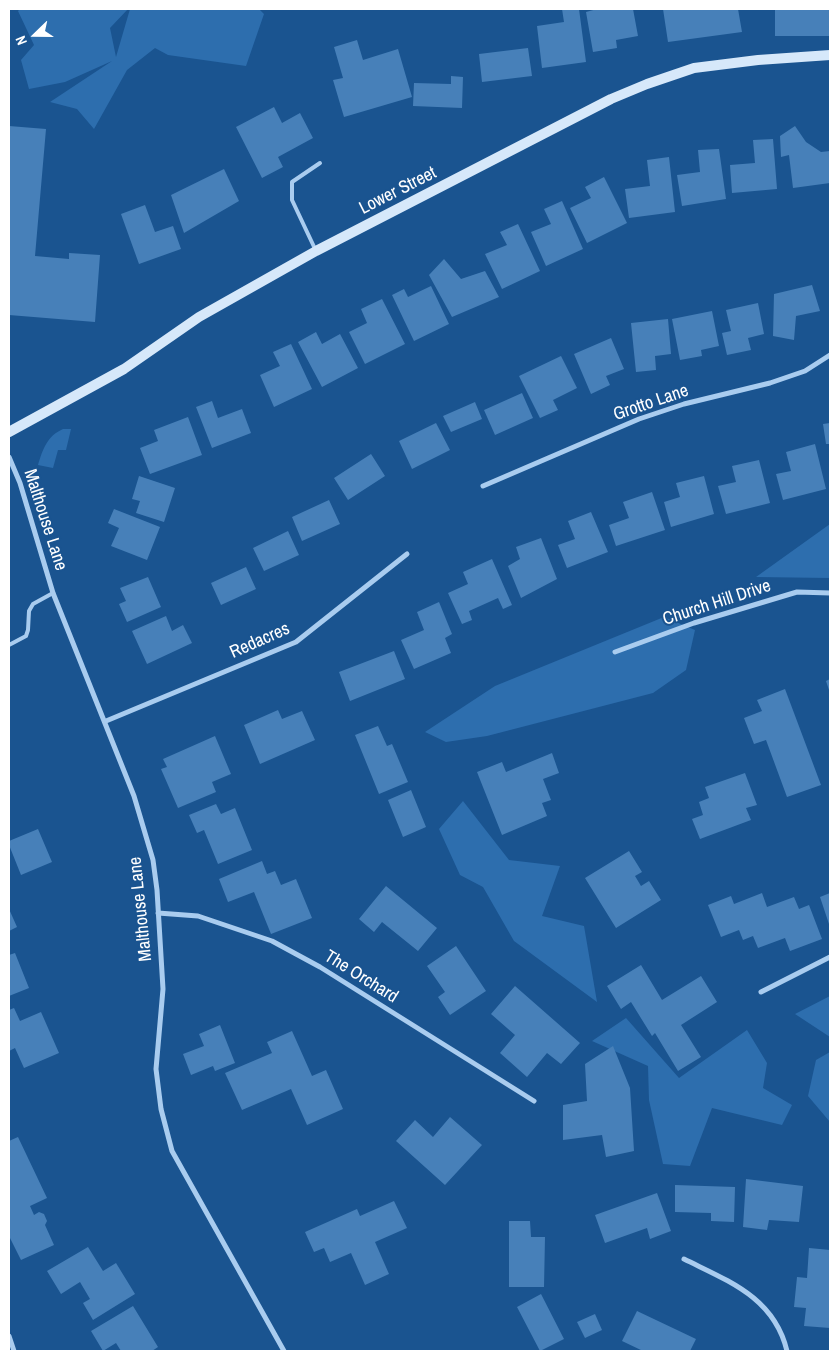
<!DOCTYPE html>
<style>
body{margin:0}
#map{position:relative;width:839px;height:1360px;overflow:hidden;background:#1a5490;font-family:"Archivo Narrow",sans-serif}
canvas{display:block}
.frame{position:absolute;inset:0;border:10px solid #fff;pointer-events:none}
.north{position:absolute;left:10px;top:10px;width:50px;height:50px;-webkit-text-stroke:4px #1a5490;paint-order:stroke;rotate:248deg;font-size:14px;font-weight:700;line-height:20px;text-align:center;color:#fff}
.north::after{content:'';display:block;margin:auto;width:18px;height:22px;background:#fff;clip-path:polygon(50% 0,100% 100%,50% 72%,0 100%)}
</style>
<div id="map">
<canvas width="839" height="1360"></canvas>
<div class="frame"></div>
<div class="north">N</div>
</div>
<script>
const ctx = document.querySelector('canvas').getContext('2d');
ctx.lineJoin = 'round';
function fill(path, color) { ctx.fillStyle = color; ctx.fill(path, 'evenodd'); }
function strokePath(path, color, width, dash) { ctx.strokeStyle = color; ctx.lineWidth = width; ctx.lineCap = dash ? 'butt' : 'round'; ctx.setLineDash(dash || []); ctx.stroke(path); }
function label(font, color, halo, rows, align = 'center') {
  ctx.font = font + ' "Archivo Narrow",sans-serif'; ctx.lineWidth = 4; ctx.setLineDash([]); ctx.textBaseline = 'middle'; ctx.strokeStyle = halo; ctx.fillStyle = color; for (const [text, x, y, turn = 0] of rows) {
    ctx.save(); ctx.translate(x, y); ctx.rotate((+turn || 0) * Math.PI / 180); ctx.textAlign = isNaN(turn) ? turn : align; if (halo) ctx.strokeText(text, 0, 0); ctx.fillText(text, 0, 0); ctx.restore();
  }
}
fill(new Path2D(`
 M20,9H128L110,28L116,57L130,9H259L264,14L246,66L168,55L155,48L127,70L94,129L77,109L50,102L112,61L65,82L29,89L21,60L34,45L18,11Z
 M63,429H71L66,450H58L53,468L38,465C43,449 47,436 63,429Z
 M830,524V578L756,577Z
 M664,617L695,630L686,670L653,693L487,736L446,742L425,732L495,686Z
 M463,801L509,860L560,866L542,916L584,926L597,1002L514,941L483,887L460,875L439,829Z
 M830,996V1037L795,1014Z
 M626,1018L679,1078L747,1030L767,1063L763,1088L792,1105L782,1125L712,1108L690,1166L663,1164L649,1100L648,1066L592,1041Z
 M830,1052V1122L808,1096L816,1060Z`), '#2d6eae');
fill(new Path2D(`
 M562,9H579L586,62L542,68L537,26L564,22Z
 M597,9H633L638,36L616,40L617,48L593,52L586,12Z
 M663,9H738L742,32L668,42Z
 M775,9H830V36H775Z
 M357,40L363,60L398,49L412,97L344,117L333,80L343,78L334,47Z
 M528,48L532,76L482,82L479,54Z
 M451,76L463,77L462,108L413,106L414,83L451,84Z
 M274,107L282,123L300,113L313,138L278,157L283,167L262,178L236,127Z
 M9,126L46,129L35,256L69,259V253L100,255L95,322L9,315Z
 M795,126L806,142L821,152L830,151V183L793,188L789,155L781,157L780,136Z
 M773,139L777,189L732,193L730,165L755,163L753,140Z
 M719,149L726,199L682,206L677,175L700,172L698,150Z
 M669,157L675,212L629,218L625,189L650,186L647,160Z
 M224,169L239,201L184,233L171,195Z
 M604,177L627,223L587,243L570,208L591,198L585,187Z
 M562,201L583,249L546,266L531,232L551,224L544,209Z
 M145,205L155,232L173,226L181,249L139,264L121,214Z
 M518,224L540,271L502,289L485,254L507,245L500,232Z
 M444,259L461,279L485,271L499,297L452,317L429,275Z
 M812,285L820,311L796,316L794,340L773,336L774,294Z
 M431,286L449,324L414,341L392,295L404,289L408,297Z
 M382,299L405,344L365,364L349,332L367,323L361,309Z
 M758,303L764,334L748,338L751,350L727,355L722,333L731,331L726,310Z
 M712,311L719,346L701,350L702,356L680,360L672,319Z
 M668,319L671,354L655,356L656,370L636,372L631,323Z
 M316,332L322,344L340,334L358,368L322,387L298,342Z
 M611,338L624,369L606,376L610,385L591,394L574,354Z
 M291,344L312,389L274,407L260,375L280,366L273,352Z
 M561,356L577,388L553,400L558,410L540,418L519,376Z
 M522,393L533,418L495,435L484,410Z
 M212,401L218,418L242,409L251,433L212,448L196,407Z
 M475,402L482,419L451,432L443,416Z
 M188,417L202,455L150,474L140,448L158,441L154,430Z
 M436,423L450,450L412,469L399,441Z
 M830,423V444H826L823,424Z
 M815,444L826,489L783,500L776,474L791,471L786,452Z
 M371,454L385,476L348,500L334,478Z
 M759,460L770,503L726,514L718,486L736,482L732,466Z
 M139,476L175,488L164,522L136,513L140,501L132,499Z
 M704,476L714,514L671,527L664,502L680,497L676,483Z
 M652,492L665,530L616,546L609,525L629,518L623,502Z
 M329,500L340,524L302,541L292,517Z
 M114,509L160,527L147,560L111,546L119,528L108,523Z
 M591,512L608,552L567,568L558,545L575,539L568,521Z
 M288,531L299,555L264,571L253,548Z
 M541,538L557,579L521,598L508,566L520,559L516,547Z
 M492,559L512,605L503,609L498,598L469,611L472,620L462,624L448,593L468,584L463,572Z
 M246,567L256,589L221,605L211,583Z
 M148,577L161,607L127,622L119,604L126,601L120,588Z
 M439,602L452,634L445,638L451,653L414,669L401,640L424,630L417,612Z
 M166,616L172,631L183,625L192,643L147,664L132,631Z
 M394,651L405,679L350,701L339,672Z
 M830,679V693L826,681Z
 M785,689L821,785L787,797L766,740L754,744L744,718L762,711L757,700Z
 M278,710L282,719L302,711L315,740L260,764L244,725Z
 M378,726L387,746L392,744L408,782L379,794L355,735Z
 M215,736L231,774L212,782L216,792L178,808L161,769L167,767L163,759Z
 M552,753L559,773L543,779L551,800L542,803L547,816L502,835L477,772L502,762L506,772Z
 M745,773L757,805L746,808L751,820L700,839L692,819L703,815L699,802L709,798L705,787Z
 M411,790L426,827L403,837L388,800Z
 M216,804L221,814L235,808L252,850L218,864L204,830L197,833L189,815Z
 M38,829L52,862L21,875L9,845V841Z
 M629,851L642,872L635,876L641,886L649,881L661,900L616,928L585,878Z
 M262,861L267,874L275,871L281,885L296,879L312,918L271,934L254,892L228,902L219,879Z
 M386,886L437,928L418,951L382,922L374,932L359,919Z
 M762,893L767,907L794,897L799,909L809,905L822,939L790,951L785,938L758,948L753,936L743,940L739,930L721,937L708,905L731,896L734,904Z
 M830,893V927L820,897Z
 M9,909L17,927L9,931Z
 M456,946L486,991L450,1015L438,997L445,992L427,966Z
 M15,953L29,988L9,996V955Z
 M641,965L662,1000L701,976L717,1002L681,1025L701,1057L678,1071L655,1033L652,1036L631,1002L621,1009L607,986Z
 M515,986L580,1043L561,1064L547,1053L527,1077L500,1053L515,1035L491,1014Z
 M14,1008L20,1021L41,1012L59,1053L24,1068L15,1048L9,1051V1010Z
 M220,1025L235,1063L215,1071L213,1066L191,1075L183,1054L204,1046L199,1034Z
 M292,1031L312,1076L326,1070L343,1109L307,1125L291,1089L242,1110L225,1073L272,1053L267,1042Z
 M613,1046L630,1088L634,1151L606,1157L602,1135L563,1140V1105L587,1101L585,1064Z
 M450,1117L482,1145L445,1185L396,1141L415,1120L433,1137Z
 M18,1137L47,1198L30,1206L34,1215L39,1212L44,1214L47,1221L45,1225L54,1245L21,1260L9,1236V1141Z
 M746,1179L803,1186L799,1222L769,1220L767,1230L743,1227Z
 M675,1185L735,1187L734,1222L711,1221V1213L675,1212Z
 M657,1193L671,1231L650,1239L647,1228L605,1243L595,1215Z
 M394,1201L407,1228L375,1242L389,1274L365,1285L351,1253L330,1262L324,1248L314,1252L305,1232L357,1209L360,1216Z
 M509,1221H530L531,1237H545L544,1287H509Z
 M88,1247L103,1271L116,1263L135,1294L93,1320L83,1303L90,1299L80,1282L61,1294L47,1271Z
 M809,1248L830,1250V1328L804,1326L806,1308L794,1307L797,1277L807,1278Z
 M541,1294L564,1339L540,1351L517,1307Z
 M133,1306L158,1347L152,1351H121L116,1343L103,1351L91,1331Z
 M637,1311L696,1339L690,1351H643L622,1341Z
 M595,1314L602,1330L585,1338L577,1322Z`), '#4780b9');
strokePath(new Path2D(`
 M316,251L292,200V182L320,163
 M9,645L26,636L28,630L29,611L33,604L53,593`), '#a9ccef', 4);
strokePath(new Path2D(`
 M9,457L20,483L53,593L134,796L153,860L157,890L163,989L156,1069L161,1109L172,1151L284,1351
 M483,486L639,419L684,404L770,383L805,371L830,355
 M615,652L694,623L797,592L830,593
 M106,721L296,642L407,554
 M158,913L198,916L272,941L320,967L534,1101
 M761,992L830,957
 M684,1259C728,1281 774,1297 787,1351
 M9,1336L14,1351`), '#a9ccef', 5);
strokePath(new Path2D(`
 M9,432L124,369L199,317L316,251L611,99L647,84L694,68L758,60L830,55`), '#d6e8fa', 10);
label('18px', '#fff', '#1a5490', [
 ["Lower Street",398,191,-27],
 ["Grotto Lane",651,403,-19],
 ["Malthouse Lane",45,520,72],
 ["Church Hill Drive",717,603,-18],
 ["Redacres",260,641,-24],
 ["Malthouse Lane",141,909,-96],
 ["The Orchard",361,977,32]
]);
</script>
